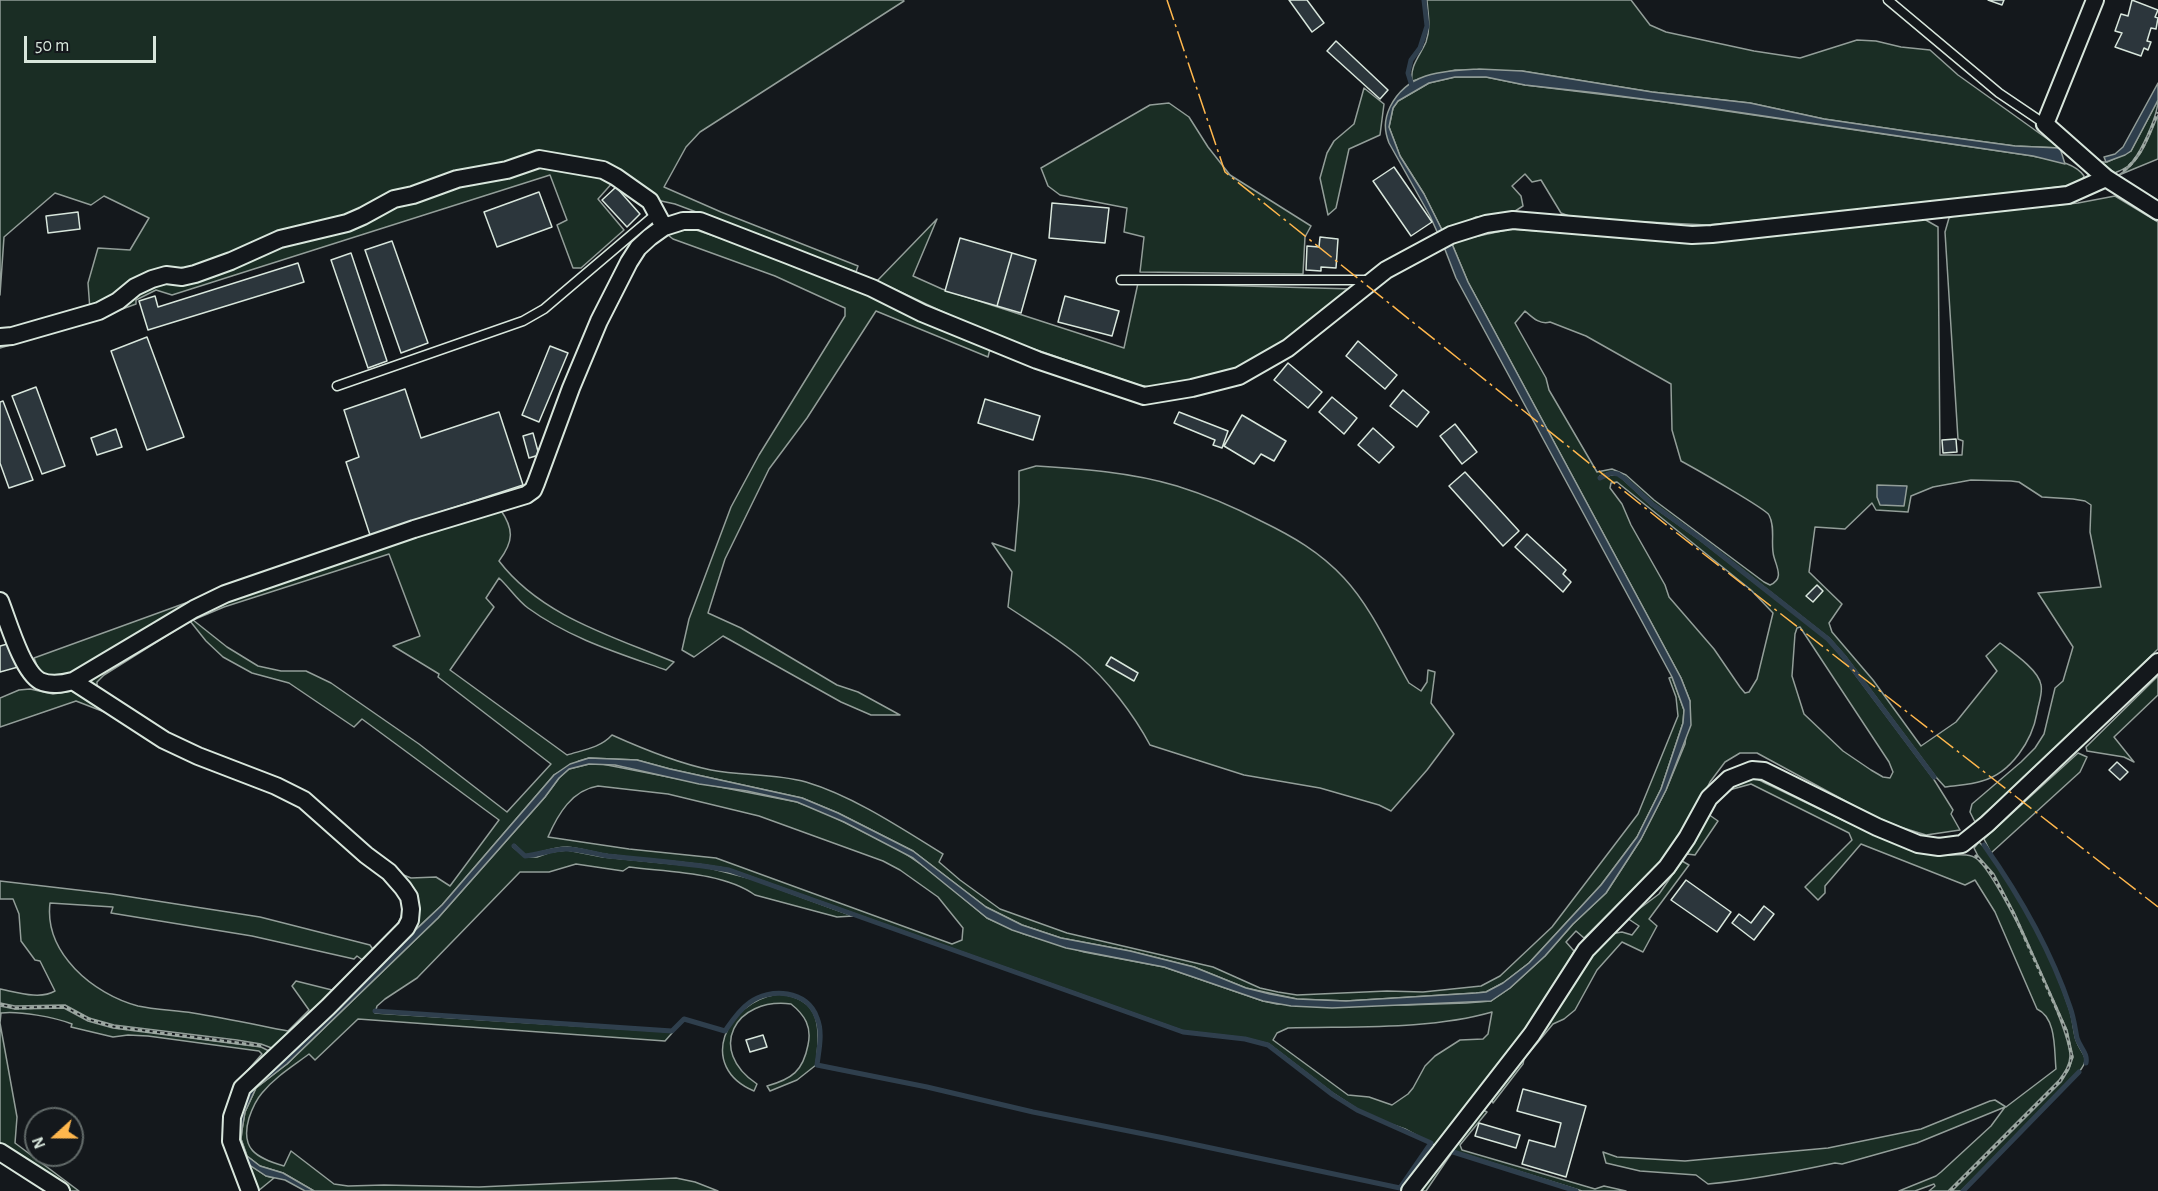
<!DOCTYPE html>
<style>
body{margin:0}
#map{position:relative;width:2158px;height:1191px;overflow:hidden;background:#14181c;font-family:"Alegreya Sans",sans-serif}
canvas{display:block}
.north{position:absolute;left:24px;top:1107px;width:60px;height:60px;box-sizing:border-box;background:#14181c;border:2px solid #626a69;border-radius:50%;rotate:249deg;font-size:16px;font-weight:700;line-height:24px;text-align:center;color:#d8e6dc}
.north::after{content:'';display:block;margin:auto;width:21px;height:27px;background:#ffb74d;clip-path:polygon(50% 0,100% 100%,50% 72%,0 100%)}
.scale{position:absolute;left:24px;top:36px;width:132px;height:27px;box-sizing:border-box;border:3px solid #d8e6dc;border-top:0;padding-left:8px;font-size:18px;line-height:21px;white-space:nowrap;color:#d8e6dc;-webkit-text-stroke:4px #14181c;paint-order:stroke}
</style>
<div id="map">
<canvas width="2158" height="1191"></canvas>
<div class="north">N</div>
<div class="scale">50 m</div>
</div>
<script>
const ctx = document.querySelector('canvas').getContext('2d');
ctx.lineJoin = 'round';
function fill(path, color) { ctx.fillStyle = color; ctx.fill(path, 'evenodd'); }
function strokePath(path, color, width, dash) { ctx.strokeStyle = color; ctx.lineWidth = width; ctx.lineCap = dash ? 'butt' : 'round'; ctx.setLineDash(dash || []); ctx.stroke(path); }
const green = new Path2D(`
 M0,0H903L904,1L700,132L686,147L664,187L721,212L858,266L856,272L675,204L652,199L550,157L324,225L90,310L88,283L98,248L130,250L149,218L104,196L91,205L55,193L4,237L0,295Z
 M1427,0H1631L1650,25L1666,32L1754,51L1800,58L1857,40L1876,41L1901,47L1930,50L1958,75L2060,148L2015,146L1926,134L1824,119L1750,103L1652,92L1522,71L1455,70L1412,81C1410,65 1420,56 1426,42C1431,28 1428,14 1427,0Z
 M1455,77H1486L1525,85L1665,102L2033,156C2050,160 2074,161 2084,176L2082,181L2073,185L1938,202L1707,225L1605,220L1569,216L1561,213L1541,180L1532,182L1525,174L1512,186L1521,196L1523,206L1512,213L1476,217L1444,234L1424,194L1400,156L1389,127L1393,108L1398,101L1429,83Z
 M1364,88L1384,104L1380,135L1349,149L1336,208L1328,215L1320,178L1327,153L1334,141L1354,124Z
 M2158,100C2158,115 2140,156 2128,166C2124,169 2119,171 2115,173L2101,162H2107L2131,151Z
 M1169,103L1189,117L1208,147L1230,175L1311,226L1305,237L1303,274L1140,272L1144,237L1124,232L1127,208L1060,195L1048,186L1041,168L1150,105Z
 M2158,115V159L2119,175C2141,161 2148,139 2158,115Z
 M540,160L614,181L598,199L624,230L581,268H573L557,225L567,220L550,175L172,295L156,290L136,300V304L81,324L0,348V338L12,337L136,288Z
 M2115,196L2158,222V649L2034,770L1975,822L1970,812L1972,804L2021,762L2035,748L2044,734L2055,688L2063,681L2073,647L2038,593L2101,587L2090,532L2091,505L2085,501L2073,499L2042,497L2019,482L2011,481L1971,480L1933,487L1911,496L1908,512L1876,510L1872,503L1845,529L1815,527L1809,572L1842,604L1829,623L1832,632L1873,680L1921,746L1956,722L1997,671L1986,656L2000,643C2012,652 2039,670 2041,685C2043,693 2038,705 2037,713C2032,741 2011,773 1982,781C1970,785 1957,785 1945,787L1935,776L1845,656L1829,638L1702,538L1653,503L1626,478L1618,473L1611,472L1600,476L1601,478L1611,475H1618L1624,480L1651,505L1700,540L1827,639L1843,658L1933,778L1953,810L1951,814L1960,830L1926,835L1900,827L1873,816L1757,753H1740L1725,762L1710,782L1693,815L1663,860L1584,938L1576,931L1566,942L1574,951L1559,982L1545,1004L1436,1146L1405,1129L1379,1120L1357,1109L1334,1094L1269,1044L1245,1038L1183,1031L729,869C688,861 646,860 604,854C591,852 579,848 567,847C552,847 540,854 525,855L515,845L513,847L525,857H537L551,852L567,850L603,857L705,867L752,879L853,916L837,917L755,895C723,872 668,872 629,867L623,871L576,864L549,872H520L417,978L385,999L377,1006L375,1013L673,1032L665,1041L358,1019L315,1060L309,1054C293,1066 275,1077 262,1093C256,1100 252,1109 249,1118C240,1149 256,1158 284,1166L291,1151L334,1184L348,1186L384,1185L479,1187L676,1178L695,1182L718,1191H314L283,1173L260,1166L247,1156L241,1139L242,1130L245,1112L256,1088L287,1064L438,918L545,797L559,778L569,769L589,764H602L797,802L824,812L900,850L932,872L987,918L1024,934L1084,952L1164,967L1263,1001L1277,1004L1406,1005L1466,1003L1491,1001L1510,988L1545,956L1573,924L1606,893L1641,839L1666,790L1685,744L1690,701L1681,678L1468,282L1452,244L1460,240L1511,229L1697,242H1717L1924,219L1938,227L1940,455H1962L1963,441L1958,439L1945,232L1949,218L1955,215L2078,203ZM1525,311C1533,318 1540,325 1550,322L1586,336L1671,384L1672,430L1681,461C1694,468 1766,509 1769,515C1776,528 1770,544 1774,557C1777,568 1784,579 1770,585L1764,582L1654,500L1626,475L1612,469L1597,472L1549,390L1546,378L1515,323ZM1617,482L1751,590L1773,613L1757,679L1749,692L1745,693L1740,687L1714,649L1669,597L1665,585L1631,525L1622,504L1610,488L1611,483ZM1800,627L1889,762L1893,772L1890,778L1883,777L1871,770L1843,751L1804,714L1792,676L1795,634L1797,628ZM598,786L668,794L759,816L883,861L900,870L938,897L963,928L962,940L952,944L716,858L629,849L548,837C558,814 572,790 598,786ZM1492,1012L1488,1034L1483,1039L1460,1040L1435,1056L1425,1066L1413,1088L1408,1094L1392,1105L1369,1097L1348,1095L1273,1040L1277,1033L1288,1028C1352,1026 1430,1030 1492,1012Z
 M937,219L913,276L942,289L1124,348L1138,283L1352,289L1338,302L1246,368L1155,388L1139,385L990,334L877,281Z
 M684,226L780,258L874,297L990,349L988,357L876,311L807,418L769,469L725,559L708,613L741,628L837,685L858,692L900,715H871L841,702L723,636L694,657L682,650L689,619L731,507L759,455L845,316V308L775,276L673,239L664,232Z
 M1036,466C1083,469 1131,472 1177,486C1206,495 1234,507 1261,521C1292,536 1320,552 1344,578C1371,607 1389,648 1409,683L1421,691L1427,682L1428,670L1435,672L1431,703L1454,734L1427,770L1391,811L1379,805L1320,788L1244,775L1150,745C1134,715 1107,679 1080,657C1058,639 1032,623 1008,607L1012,572L992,543L1015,551L1019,503V471Z
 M500,509C514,529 514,541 499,561C541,616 612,636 674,662L666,670C618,653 569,638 528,608C517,600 509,587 499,578L486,598L494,607L450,670L567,755C583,750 600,748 612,735C643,749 677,763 711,770C742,776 775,773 806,782C853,796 901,828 943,854L939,862L960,880L1000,909L1067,933L1213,967L1260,988L1278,992L1297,995L1387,991L1423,992L1481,986L1500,976L1552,927L1638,814L1678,716L1676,697L1669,678L1672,677L1684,710L1683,723L1661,789L1637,837L1601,885L1529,963L1503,983L1486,992L1476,993L1346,1001L1297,999L1246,988L1194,967L1130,951L1061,938L1022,925L986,907L913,851L838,813L802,798L670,769L637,760L589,758L579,761L554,775L442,905L282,1054L253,1084L240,1111L236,1125L237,1141L240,1153L248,1164L266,1176L274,1178L258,1191H254C235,1147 222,1134 247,1086L406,933C420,905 411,891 391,870L411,878L436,877L450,886L499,820L362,719L354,727L289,683L252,673L223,657L206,641L190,621L104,675L97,682V688L103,699L93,691L91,680L94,674L217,601L392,541ZM389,554L420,636L393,646L439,674L438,677L551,764L507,812L419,744L331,683L306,671H281L258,666L227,647L193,620L224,607Z
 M227,588L67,677C46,679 41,678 34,658Z
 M2158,676V695L2114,737L2134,762L2124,757L2087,751L2086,747Z
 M30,689L53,694L72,691L120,718L76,701L0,727V698L19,690Z
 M162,745L280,792L305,805L397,883L408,902L409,913L405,925L277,1050L261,1044L237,1040L114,1025L89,1018L65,1005L15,1006L0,1003V989C16,992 40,1000 55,991L40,961L35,960L21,941L19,914L13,899H0V881L112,894L260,917L370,945L374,951C424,904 403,892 359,857C335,838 316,813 288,799C262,785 231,775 203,764C190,759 173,755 162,745ZM50,903L113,907L111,913L252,936L354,959L357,956L364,961L332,990L296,981L292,986L309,1010L288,1031C257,1025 225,1018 193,1013C175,1010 156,1010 138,1006C93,994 44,953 50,903Z
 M2078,753L2087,757L2080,772L1991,853L1984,839Z
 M1745,779H1757C1808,803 1858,830 1911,848C1921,852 1931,854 1942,855C1952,856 1969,852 1977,859C2000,878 2070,1027 2070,1056C2070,1065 2064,1073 2059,1080L1948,1191H1929L1935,1186L1934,1184L1915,1191H1899L1936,1176L1941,1172L1991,1126L2005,1107L1917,1143L1842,1164L1835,1163C1793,1172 1751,1180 1708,1184L1696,1175L1640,1171L1606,1163L1603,1152L1617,1157L1685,1161L1828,1148L1921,1129L1990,1101L1995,1100L2006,1107L2056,1069C2054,1051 2057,1018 2037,1009L1995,912L1975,880L1965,885L1861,844L1825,886V893L1818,900L1805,887L1852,840L1849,833L1751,784L1722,792Z
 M1708,814L1718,821L1695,855L1687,854Z
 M1979,842C1988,850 1994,861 2001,871C2030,913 2053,960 2069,1008C2073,1019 2073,1030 2076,1040C2081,1055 2092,1056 2079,1072L1961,1191H1952L2061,1082L2069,1069L2073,1057L2067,1030L2015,914L1994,874L1978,856L1974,848Z
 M1682,861L1689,865L1649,919L1657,926L1643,952L1622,942L1597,970L1575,1010L1564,1019L1553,1024L1524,1059L1523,1064L1493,1103L1490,1096L1559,1008L1574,984L1588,955L1610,934L1622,932L1632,935L1639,926L1627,918L1659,894Z
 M778,994C823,997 820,1030 816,1065L797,1080L770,1091L767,1086C792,1079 803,1071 808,1045C812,1027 805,1015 791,1004C735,997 706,1050 757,1084L754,1091C697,1067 725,1002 778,994Z
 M0,1006L15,1009L64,1008L88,1021L113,1028L261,1047L269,1051L270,1055L240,1079L262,1054L259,1051L148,1036L128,1035L113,1037L71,1027L72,1024C54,1017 20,1011 1,1013L0,1023L17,1117L15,1143L79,1191H69L0,1145Z
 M1483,1110L1487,1112L1460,1145L1462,1150L1595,1189L1604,1186L1626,1191H1582L1450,1150L1451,1154L1426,1191H1420L1446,1150L1479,1112Z`);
fill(green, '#1a2d24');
strokePath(green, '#939e99', 1.5);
const water = new Path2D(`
 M1479,69L1522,71L1652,92L1750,103L1824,119L1926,134L2015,146L2060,148L2065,164L2033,156L1703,107L1597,93L1525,85L1486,77H1455L1429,83L1398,101L1393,108L1389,127L1400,156L1424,194L1444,234L1439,236L1430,216L1389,143C1384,130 1384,120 1390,107C1408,71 1444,71 1479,69Z
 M2158,83V100L2131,151L2125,155L2106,162L2104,157L2115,154L2123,147Z
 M1452,244L1468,282L1681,678L1690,701L1691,725L1666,790L1641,839L1606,893L1573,924L1545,956L1510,988L1491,1001L1332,1008L1291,1006L1263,1001L1164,967L1066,948L1012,930L987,918L913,858L844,822L797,802L747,791L699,784L615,765L589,764L569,769L559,778L545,797L438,918L287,1064L256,1088L245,1112L242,1130L241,1139L247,1156L260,1166L283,1173L314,1191H305L285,1180L266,1176L248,1164L237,1141L240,1111L253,1084L442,905L554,775L570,764L589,758L637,760L670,769L802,798L838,813L913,851L986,907L1022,925L1061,938L1130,951L1194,967L1246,988L1270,994L1297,999L1346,1001L1476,993L1486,992L1503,983L1529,963L1601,885L1637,837L1661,789L1683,723L1684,710L1672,677L1456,278L1444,247Z
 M1877,485L1907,486L1904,506L1880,505L1877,497Z`);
fill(water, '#2f3f4d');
strokePath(water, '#939e99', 1.5);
strokePath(new Path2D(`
 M1412,86L1408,73L1411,60L1420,48L1427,26L1424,0
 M1600,478L1611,473L1618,474L1625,479L1652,504L1701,539L1828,639L1844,657L1934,777
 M1984,845C2020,896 2050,948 2070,1007C2074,1018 2075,1028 2077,1038C2080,1048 2088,1053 2086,1063
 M375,1011L672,1031L684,1019L725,1031C732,1021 739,1010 749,1003C770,987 808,990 817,1018C823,1032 819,1049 817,1065L927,1087L1033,1112L1164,1138L1400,1188L1431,1143L1357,1110L1333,1095L1268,1045L1245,1039L1183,1032L729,870C689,863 648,860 608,856C594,854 580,849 566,849C552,849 539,855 525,856L514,846
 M1450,1151L1576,1191
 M1963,1191L2079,1072`), '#2f3f4d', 5);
const building = new Path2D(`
 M1289,0H1307L1324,23L1312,32Z
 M1988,0H2004L2002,5Z
 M2132,0L2158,10L2155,17L2158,18L2156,29L2151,28L2147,41L2151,42L2148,50L2144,48L2141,56L2115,47L2122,33L2115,31L2121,14L2128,16Z
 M1336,41L1388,90L1380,99L1327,51Z
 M1394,167L1432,222L1411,236L1373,181Z
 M616,187L640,214L627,227L602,200Z
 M539,192L552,227L497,247L484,212Z
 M1052,203L1109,208L1105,243L1049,238Z
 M78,212L80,229L48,233L46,216Z
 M1320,237L1338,239L1336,268L1321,267V271L1306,270L1307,246L1319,247Z
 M960,238L1012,253L997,306L945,291Z
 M392,241L428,343L401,353L365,250Z
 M351,253L387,361L368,368L331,260Z
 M1012,253L1036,260L1021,313L997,306Z
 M298,263L304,282L148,330L139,301L155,296L158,307Z
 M1065,296L1119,311L1112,336L1058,322Z
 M147,337L184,437L147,450L111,351Z
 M1358,341L1397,375L1385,389L1346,356Z
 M550,346L568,353L539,422L522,415Z
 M1288,363L1322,392L1308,408L1274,380Z
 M36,387L65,466L42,474L12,396Z
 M405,389L421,438L499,412L523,485L370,535L346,462L359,457L344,410Z
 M1403,390L1429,412L1417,427L1390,406Z
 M1332,397L1357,418L1344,434L1319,412Z
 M985,399L1040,416L1033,440L978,423Z
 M3,401L33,480L9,488L0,463V402Z
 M1179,412L1228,431L1222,448L1213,445L1215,440L1174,423Z
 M1242,415L1286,441L1274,461L1261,454L1254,464L1224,446Z
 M1455,424L1477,452L1462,464L1440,436Z
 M1373,428L1394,447L1379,463L1358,445Z
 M116,429L122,447L97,455L91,438Z
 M533,433L539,455L529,458L523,436Z
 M1956,439L1957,452L1943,453L1942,440Z
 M1465,472L1519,531L1503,546L1449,486Z
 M1527,534L1566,570L1563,574L1571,582L1563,592L1515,547Z
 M1817,585L1823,591L1813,602L1806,596Z
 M11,643L18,667L0,672V646Z
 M1111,657L1138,673L1134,681L1106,665Z
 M2117,762L2128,772L2120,780L2109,770Z
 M1686,880L1731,912L1717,932L1671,900Z
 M1764,906L1774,914L1754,940L1732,923L1739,914L1751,923Z
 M763,1035L767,1047L750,1052L746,1040Z
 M1523,1089L1586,1106L1566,1177L1522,1164L1529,1140L1555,1147L1561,1123L1517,1111Z
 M1479,1123L1520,1135L1516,1148L1475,1136Z`);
fill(building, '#2c363c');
strokePath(building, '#d8e6dc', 1.5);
const service = new Path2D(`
 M1888,0L1999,93L2045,124
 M1121,280H1370
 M337,386L523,321L544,309L650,219L657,214`);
const minor = new Path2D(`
 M2095,0L2045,124L2106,178L2158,211
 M0,337L12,336L99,311L118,301L135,287L152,279L166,275L182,277L195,274L231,261L280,239L347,223L363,216L394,199L413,195L457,179L507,170L539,159L603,170L616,177L650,201L664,227
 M0,601C8,621 22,671 40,681C51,686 62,684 73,681L194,609L225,594L414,529L526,495L533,490L536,483L571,388L599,321L629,262L638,248L650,237L664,227L683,221H700L788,255L872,288L922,313L1037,360L1144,396L1192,388L1239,376L1288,348L1386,270L1451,235L1486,224L1513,220L1692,235L1712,234L2068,195L2106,178
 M73,681L164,740L198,756L276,786L304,800L366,855L389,872L403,888L409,897L411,909L410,920L406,928L328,1007L242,1088L232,1117L231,1141L250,1191
 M0,1152L61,1191
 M1410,1191L1532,1034L1586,950L1667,867L1687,838L1709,798L1729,779L1752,770L1764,771L1877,827L1918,844L1939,847L1962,844L1987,824L2158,662`);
strokePath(service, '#d8e6dc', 11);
strokePath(minor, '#d8e6dc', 20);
strokePath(new Path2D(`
 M2123,171C2141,159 2150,131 2158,112
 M0,1004L15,1008L65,1007L89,1019L114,1027L262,1046
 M1950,1191L2060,1081L2068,1069L2072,1057L2066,1030L2014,914L1993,875L1975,855`), '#9da8a2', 3, [4.5, 3]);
strokePath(service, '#14181c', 8);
strokePath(minor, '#14181c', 16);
strokePath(new Path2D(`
 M1167,0L1225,172L1669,527L2158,907`), '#ffb74d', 1.5, [21, 4.5, 3, 4.5]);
</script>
